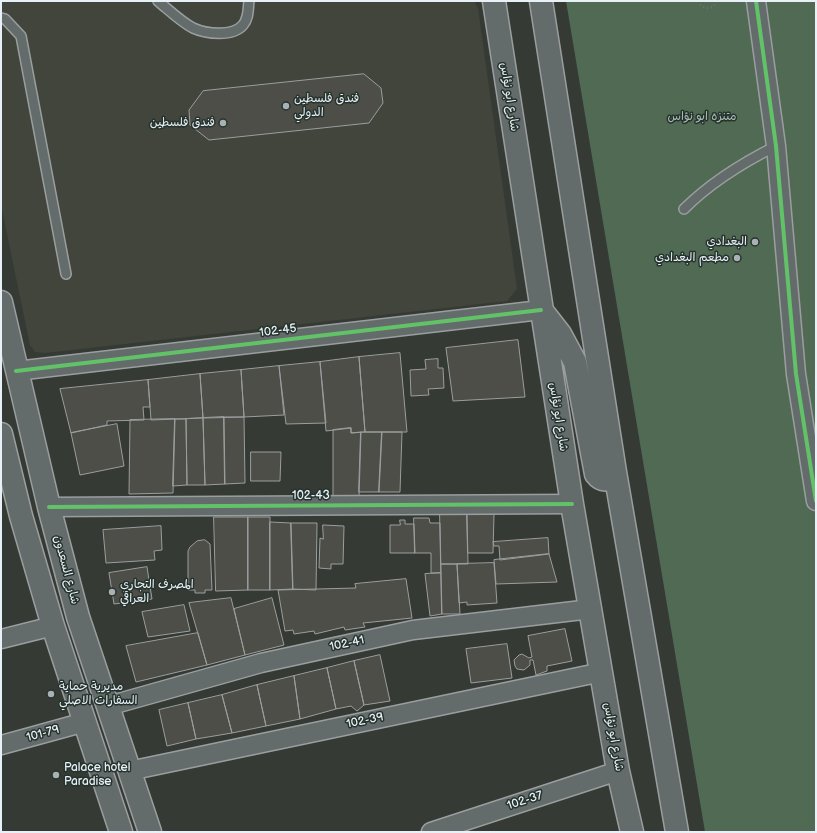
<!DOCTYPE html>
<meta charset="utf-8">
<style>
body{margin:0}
#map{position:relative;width:817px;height:833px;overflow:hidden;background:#353a35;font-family:"Balsamiq Sans",sans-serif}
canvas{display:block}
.frame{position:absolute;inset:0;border:2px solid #e8f1f8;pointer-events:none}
</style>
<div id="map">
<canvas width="817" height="833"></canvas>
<div class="frame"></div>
</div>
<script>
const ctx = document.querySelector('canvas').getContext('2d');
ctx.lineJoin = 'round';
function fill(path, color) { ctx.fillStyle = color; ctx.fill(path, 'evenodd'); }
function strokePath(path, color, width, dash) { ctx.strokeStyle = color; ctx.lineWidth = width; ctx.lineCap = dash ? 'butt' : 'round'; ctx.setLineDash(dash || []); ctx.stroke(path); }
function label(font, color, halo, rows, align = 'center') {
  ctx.font = font + ' "Balsamiq Sans","Playpen Sans Arabic",sans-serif'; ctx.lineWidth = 3; ctx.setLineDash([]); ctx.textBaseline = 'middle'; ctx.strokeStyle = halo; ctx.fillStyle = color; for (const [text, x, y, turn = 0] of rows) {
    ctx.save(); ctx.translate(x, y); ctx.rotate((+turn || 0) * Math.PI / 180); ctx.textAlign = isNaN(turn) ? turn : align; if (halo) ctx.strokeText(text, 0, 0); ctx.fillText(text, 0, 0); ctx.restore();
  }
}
fill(new Path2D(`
 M1,1H474L478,8L517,289L507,301L45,353L35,352L30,345L1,205Z`), '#41453b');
fill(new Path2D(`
 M566,1H816V832H705Z`), '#506a54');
const building = new Path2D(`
 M364,74L381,88L383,103L369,123L209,140L190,125L189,110L203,91Z
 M518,340L525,397L453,401L446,348Z
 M400,353L407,432H365L359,357Z
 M359,357L365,432L351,433V428L326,431L320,362Z
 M438,359V368H443L444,388L428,389L429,395L411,396L410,370L426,369L425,360Z
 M320,362L326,423L286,424L279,366Z
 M279,366L284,415L244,417L241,370Z
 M241,370L244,417L203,418L200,374Z
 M200,374L203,418L151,420L148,380Z
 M148,380L150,407H143L144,420L107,421V425L71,433L60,389Z
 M224,417H244L245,483L225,484Z
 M224,417L225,484L205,485L203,418Z
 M203,418L205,485H187L186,419Z
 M175,419H186L187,485L173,486Z
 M175,419L173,493L129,494L130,420Z
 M117,424L124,466L80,475L71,433Z
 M351,428V433L361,432L359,497H333V430Z
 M361,432H382L379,492H359Z
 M382,432H402L400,492H379Z
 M251,452H281L280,481H251Z
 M440,514H467L468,564H441Z
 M467,514H494L493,553H468Z
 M214,517H248V590L216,591Z
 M248,517H270V590H248Z
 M414,518H429L430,523H440L441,573H431V553H415Z
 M400,520H405V524H414L415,553H390V525H400Z
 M270,522L291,523L293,589L270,590Z
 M291,523H317L316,590L293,589Z
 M323,525L344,526L343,564H331V569L319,568L320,538L323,539Z
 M161,526L162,550L154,551L155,560L106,563L103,530Z
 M548,538L549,554L500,560L499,546H494L493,542Z
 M205,540L210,544L212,590H205V593H195V590H188V551L190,547L197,541Z
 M549,554L557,582L496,584L494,560Z
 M494,563L497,603L467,605V602L459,603L457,564Z
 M441,564H457L460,614H442Z
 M147,567L152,599L114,604L109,573Z
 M441,573L442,614L430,616L425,574Z
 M406,579L412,618L363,623L365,627L345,630L344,627L315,634L314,631L294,634L293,630L285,631L278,590L356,588L355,584Z
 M231,598L245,655L207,665L189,603Z
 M272,598L284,645L245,655L234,609Z
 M184,605L190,631L148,637L142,612Z
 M565,629L572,661L547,666V671L536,675L533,660H530V665L524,670L517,669L515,666L514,660L519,655L522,654L529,658L532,657L528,636Z
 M198,633L207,665L136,682L126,646Z
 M507,644L512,678L471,683L466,649Z
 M380,655L390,701L364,705L354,661Z
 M354,661L364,705L357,711L351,706L336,709L327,668Z
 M327,668L336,709L300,719L294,676Z
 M294,676L300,719L266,726L257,685Z
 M257,685L266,726L232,733L222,695Z
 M222,695L232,733L196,739L188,703Z
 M188,703L196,739L167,746L159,710Z`);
fill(building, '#4d4e48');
strokePath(building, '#9a9e9e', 1);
const service = new Path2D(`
 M158,1C169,10 180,21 193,28C206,34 233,37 243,25C249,18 248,9 249,1
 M1,18L5,19L21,36L66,274
 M684,209C711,182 742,163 776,146`);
const minor = new Path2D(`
 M756,1L776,146L796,374L816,501
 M16,371L541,310
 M49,507L572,504
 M1,639L53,626
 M108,706L261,663L413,630L591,609
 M1,745L85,722
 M129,771L602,672
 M431,832L618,771`);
const primary = new Path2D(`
 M494,1L572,504L618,771L632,832
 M541,1L615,472L677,832
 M1,302L49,507L78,617L150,832
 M542,311L560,334L575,362L596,474C602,482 611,481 615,472
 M1,434L21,516L53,626L121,832`);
strokePath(service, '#9a9e9e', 12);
strokePath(minor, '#9a9e9e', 21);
strokePath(primary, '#9a9e9e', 25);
strokePath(new Path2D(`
 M698,1C701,8 708,10 714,6L717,1`), '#6e7170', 2.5, [1, 3]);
strokePath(service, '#646b6b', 9);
strokePath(minor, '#646b6b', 18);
strokePath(primary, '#646b6b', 22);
strokePath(new Path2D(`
 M756,1L776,146L796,374L816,501
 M16,371L541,310
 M49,507L572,504`), '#61c268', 4);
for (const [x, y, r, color] of [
 [286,106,4,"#a9b1b4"],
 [223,123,4,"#a9b1b4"],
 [755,242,4,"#a9b1b4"],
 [737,258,4,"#a9b1b4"],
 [112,592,4,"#a9b1b4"],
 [51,694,4,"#a9b1b4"],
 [56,775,4,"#a9b1b4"]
]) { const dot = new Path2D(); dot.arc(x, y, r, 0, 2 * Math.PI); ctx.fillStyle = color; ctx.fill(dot); strokePath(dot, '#26332d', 1.5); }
label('12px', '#e8f1f8', '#26332d', [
 ["شارع ابو نؤاس",509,97,81],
 ["102-45",278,331,-7],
 ["شارع ابو نؤاس",558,417,81],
 ["102-43",311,496],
 ["شارع السعدون",66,570,75],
 ["102-41",347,644,-12],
 ["102-39",365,721,-12],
 ["101-79",43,734,-15],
 ["شارع ابو نؤاس",613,737,80],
 ["102-37",525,801,-18]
]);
label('12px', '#e8f1f8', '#26332d', [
 ["فندق فلسطين",294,99],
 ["الدولي",294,113],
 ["فندق فلسطين",215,123,"right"],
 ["البغدادي",747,242,"right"],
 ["مطعم البغدادي",729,258,"right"],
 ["المصرف التجاري",120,585],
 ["العراقي",120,599],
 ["مديرية حماية",59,687],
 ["السفارات الاصلي",59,701],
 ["Palace hotel",64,768],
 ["Paradise",64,782]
], 'left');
label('12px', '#adbeb8', '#26332d', [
 ["متنزه ابو نؤاس",702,117]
]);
</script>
